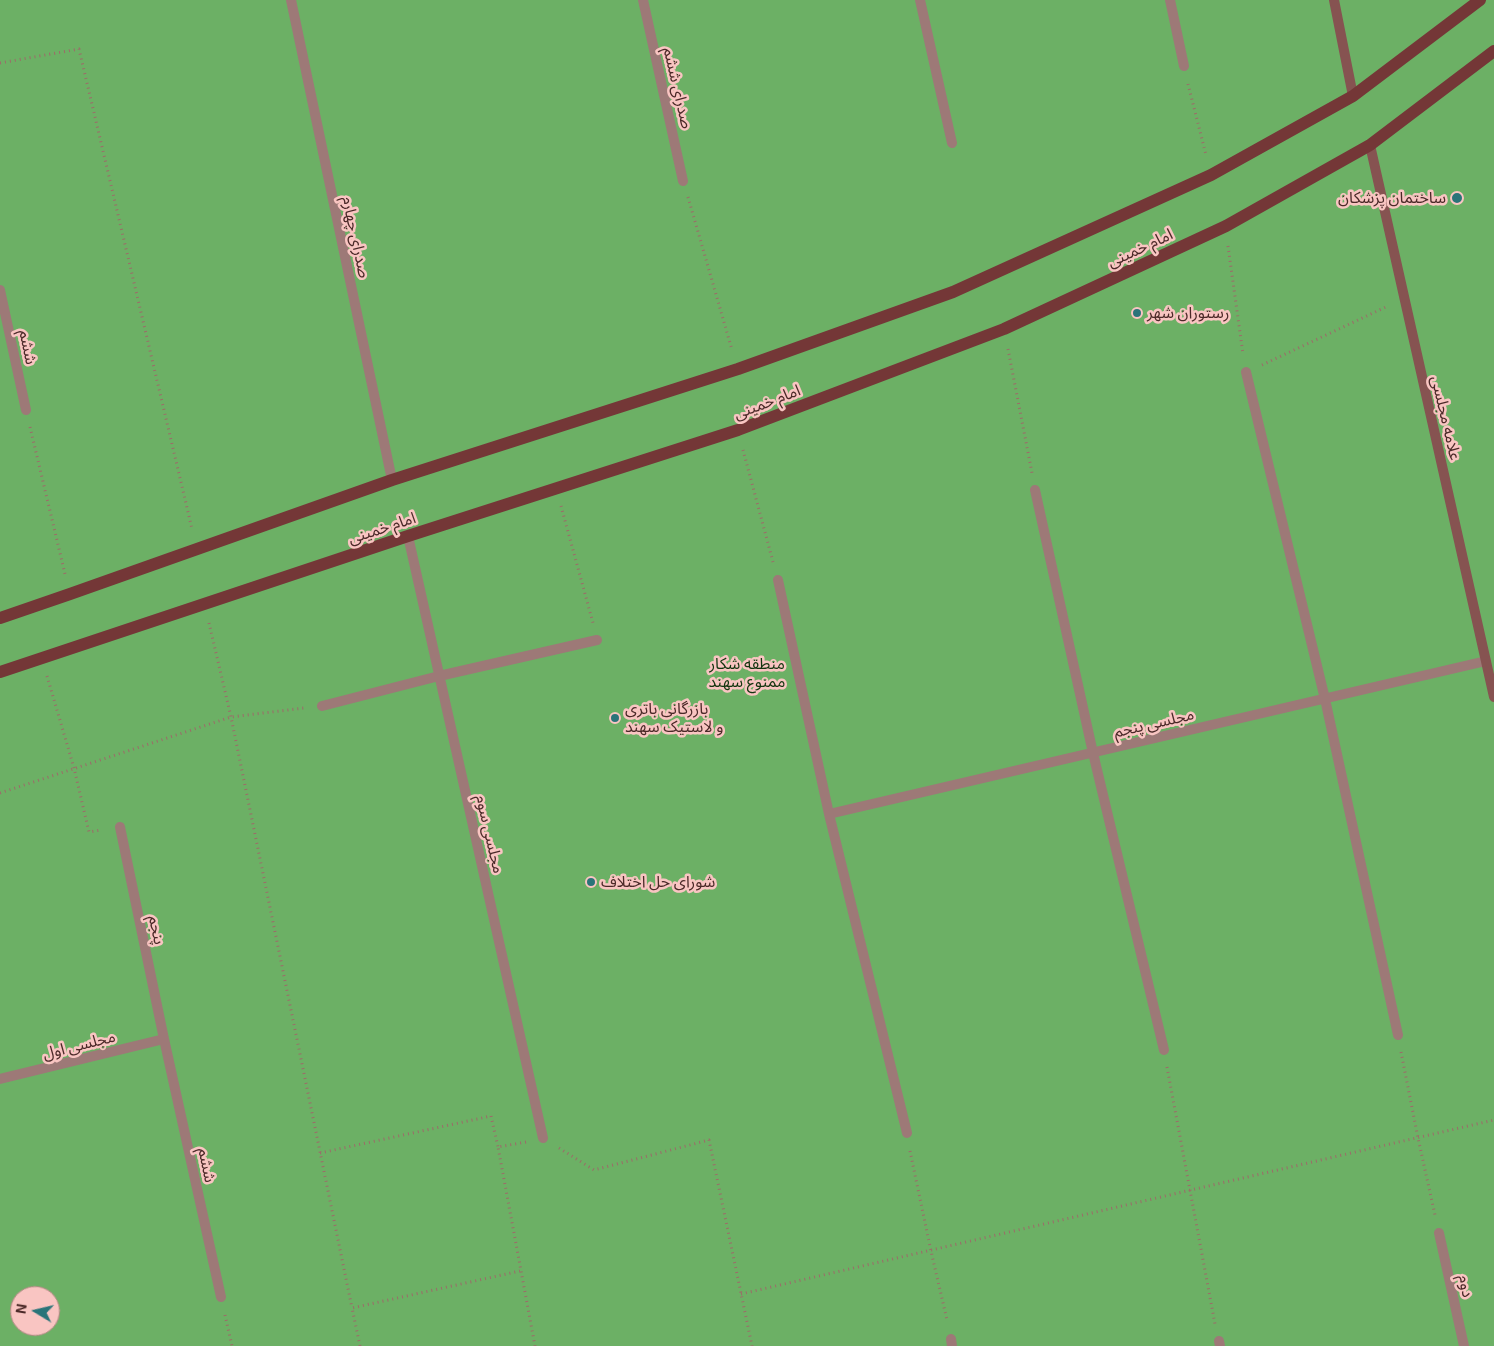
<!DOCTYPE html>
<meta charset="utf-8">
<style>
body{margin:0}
#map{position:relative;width:1494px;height:1346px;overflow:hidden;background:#f7b3af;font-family:"Exo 2",sans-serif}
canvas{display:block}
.north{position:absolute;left:10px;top:1286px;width:50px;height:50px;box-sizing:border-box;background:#f9c5c2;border:1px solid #b38784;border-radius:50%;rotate:279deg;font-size:14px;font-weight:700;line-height:20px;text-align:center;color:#4b2928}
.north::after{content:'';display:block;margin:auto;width:18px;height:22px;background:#2a7479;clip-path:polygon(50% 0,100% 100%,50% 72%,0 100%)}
</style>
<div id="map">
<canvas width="1494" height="1346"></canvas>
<div class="north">N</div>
</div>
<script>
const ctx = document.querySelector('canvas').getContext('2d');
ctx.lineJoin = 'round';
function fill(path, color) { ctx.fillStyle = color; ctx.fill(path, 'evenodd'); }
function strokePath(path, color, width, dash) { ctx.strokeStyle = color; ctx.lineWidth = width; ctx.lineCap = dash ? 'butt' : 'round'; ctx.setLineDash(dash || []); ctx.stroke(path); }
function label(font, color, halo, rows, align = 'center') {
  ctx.font = font + ' "Exo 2","Noto Sans Arabic",sans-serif'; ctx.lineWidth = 5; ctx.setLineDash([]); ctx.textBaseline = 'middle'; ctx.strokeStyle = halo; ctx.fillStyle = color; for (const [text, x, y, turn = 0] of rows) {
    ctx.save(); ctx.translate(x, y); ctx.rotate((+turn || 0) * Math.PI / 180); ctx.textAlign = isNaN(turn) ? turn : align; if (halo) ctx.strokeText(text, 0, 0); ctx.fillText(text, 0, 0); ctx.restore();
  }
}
fill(new Path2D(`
 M0,0H1494V1346H0ZM20,1296H50V1326H20Z`), '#6cb065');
strokePath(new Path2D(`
 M0,63L79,49L192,529
 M1188,84L1206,155
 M688,197L732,350
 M1228,246L1243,354
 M1008,349L1032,473
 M1262,365L1388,306
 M30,427L65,574
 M743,450L773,562
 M561,506L593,623
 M209,623L231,717L352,1308
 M47,676L74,768L89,832L101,830
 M0,793L231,717L304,708
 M1401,1052L1418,1138L1435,1215
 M1167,1067L1215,1324
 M526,1142L498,1147L535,1346
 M559,1148L594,1170L709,1140L752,1346
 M910,1151L931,1251L947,1320
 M320,1153L491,1116L498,1147
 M741,1294L1494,1120
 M225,1315L232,1346
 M360,1346L352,1308L520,1271`), '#9d6b69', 3, [1, 4]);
strokePath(new Path2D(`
 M291,0L392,480
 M643,0L683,181
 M920,0L952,143
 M1170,0L1184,66
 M0,290L26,410
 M1246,372L1325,699L1398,1035
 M1035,490L1093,753L1164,1050
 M408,536L543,1138
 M778,580L829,814L907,1133
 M322,706L439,676L597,640
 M829,814L1486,661
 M120,827L164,1039L221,1297
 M0,1079L164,1039
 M1439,1233L1464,1346
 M951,1339L952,1346
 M1219,1341L1220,1346`), '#9d7977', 10);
strokePath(new Path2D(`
 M1334,0L1353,96
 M1370,145L1494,697`), '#865351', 10);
strokePath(new Path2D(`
 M0,618L70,594L392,480L738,369L953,292L1211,175L1353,96L1480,0
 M0,672L408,536L738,430L1004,329L1226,226L1370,145L1494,51`), '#743737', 12);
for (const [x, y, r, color] of [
 [1457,198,6,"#2a7479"],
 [1137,313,5,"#2a7479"],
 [615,718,5,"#2a7479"],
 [591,882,5,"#2a7479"]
]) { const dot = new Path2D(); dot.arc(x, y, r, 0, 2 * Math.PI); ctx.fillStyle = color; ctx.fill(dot); strokePath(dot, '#f9c5c2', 2); }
label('16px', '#4b2928', '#f9c5c2', [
 ["صدرای ششم",678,88,77],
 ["صدرای چهارم",356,237,78],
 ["امام خمینی",1140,248,-25],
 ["ششم",28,347,78],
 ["امام خمینی",767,402,-21],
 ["علامه مجلسی",1446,418,77],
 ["امام خمینی",382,528,-18],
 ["مجلسی پنجم",1154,723,-13],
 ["مجلسی سوم",490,834,77],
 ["پنجم",157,930,78],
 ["مجلسی اول",79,1045,-14],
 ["ششم",207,1165,78],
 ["دوم",1466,1286,78]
]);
label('16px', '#4b2928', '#f9c5c2', [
 ["ساختمان پزشکان",1446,198,"right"],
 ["رستوران شهر",1147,313],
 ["بازرگانی باتری",625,709],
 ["و لاستیک سهند",625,727],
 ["شورای حل اختلاف",601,882]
], 'left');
label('16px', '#12350f', '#f9c5c2', [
 ["منطقه شکار",747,664],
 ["ممنوع سهند",747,682]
]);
</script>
